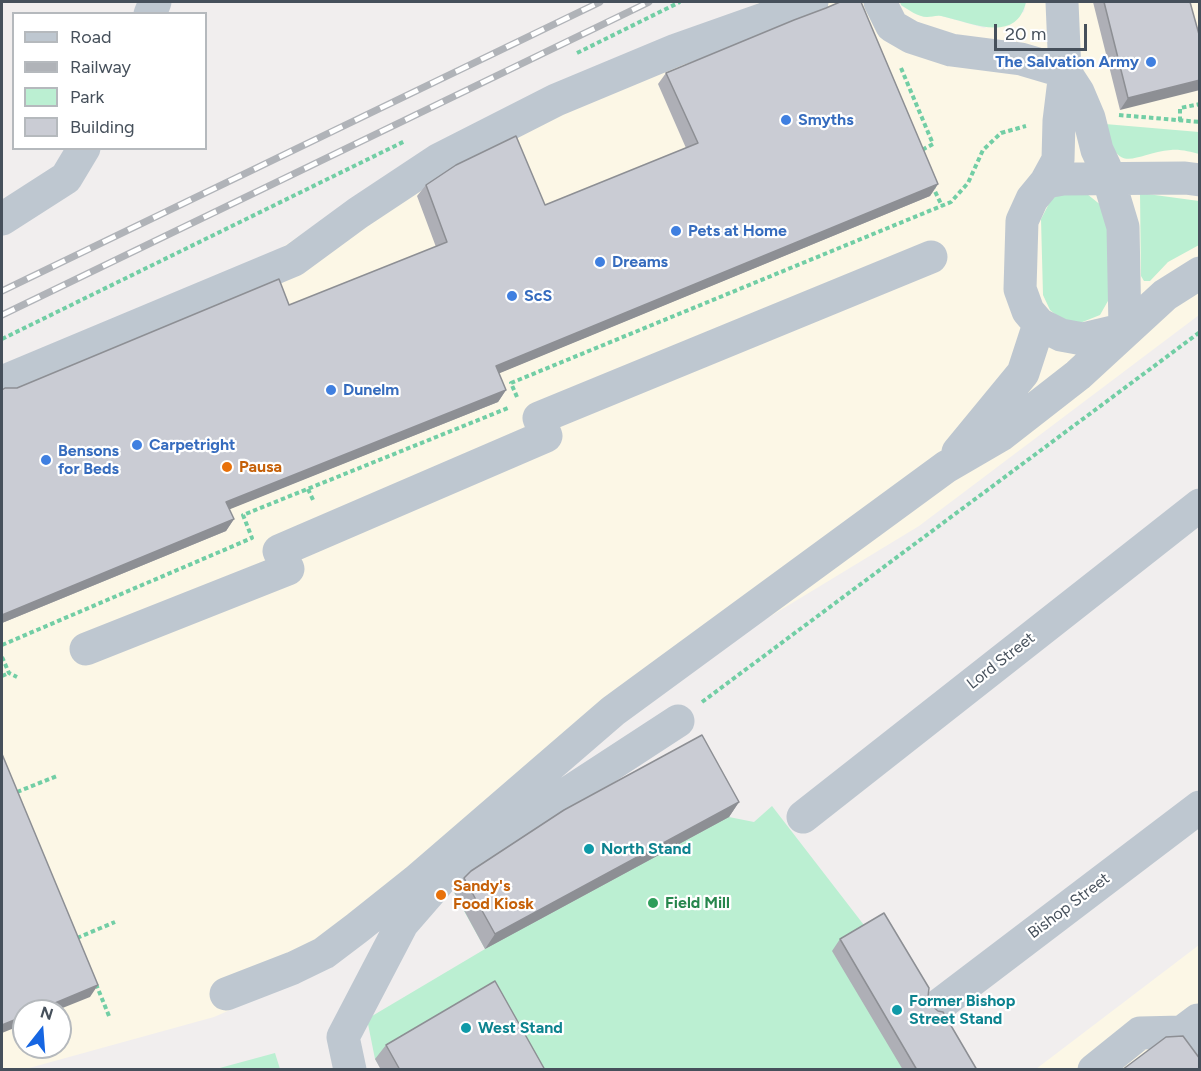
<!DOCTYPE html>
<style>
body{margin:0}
#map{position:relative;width:1201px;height:1071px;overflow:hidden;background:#f1eeee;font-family:Figtree,sans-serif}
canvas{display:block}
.frame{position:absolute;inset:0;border:3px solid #46505b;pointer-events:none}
.legend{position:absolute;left:12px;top:12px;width:195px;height:138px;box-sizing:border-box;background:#fff;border:2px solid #b5b9bd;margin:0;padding:8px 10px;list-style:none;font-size:18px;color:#46505b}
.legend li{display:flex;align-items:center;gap:12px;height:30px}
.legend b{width:30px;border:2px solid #b5b9bd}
.north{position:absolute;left:12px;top:999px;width:60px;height:60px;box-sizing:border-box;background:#fff;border:2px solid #b5b9bd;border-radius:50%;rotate:17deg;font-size:16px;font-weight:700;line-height:24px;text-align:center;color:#46505b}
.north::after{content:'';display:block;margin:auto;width:21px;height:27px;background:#1666e2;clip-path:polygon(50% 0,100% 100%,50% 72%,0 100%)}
.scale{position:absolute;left:994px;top:24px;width:93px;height:27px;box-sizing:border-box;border:3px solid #46505b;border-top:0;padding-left:8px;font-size:18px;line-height:21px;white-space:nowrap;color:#46505b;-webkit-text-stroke:4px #fff;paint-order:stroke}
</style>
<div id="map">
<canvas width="1201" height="1071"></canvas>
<div class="frame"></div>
<ul class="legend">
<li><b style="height:8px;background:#bec7d0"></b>Road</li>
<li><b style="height:8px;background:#b0b3b8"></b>Railway</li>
<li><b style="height:16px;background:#bbefd2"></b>Park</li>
<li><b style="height:16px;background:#caccd4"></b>Building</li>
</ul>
<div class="north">N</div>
<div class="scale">20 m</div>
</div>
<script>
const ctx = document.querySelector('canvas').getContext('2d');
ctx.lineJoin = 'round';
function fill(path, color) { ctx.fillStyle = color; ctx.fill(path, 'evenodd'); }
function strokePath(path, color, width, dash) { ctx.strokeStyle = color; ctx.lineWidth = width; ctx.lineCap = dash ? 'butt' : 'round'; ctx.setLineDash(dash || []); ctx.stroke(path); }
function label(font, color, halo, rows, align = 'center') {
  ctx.font = font + ' Figtree,sans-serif'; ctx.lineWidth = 4.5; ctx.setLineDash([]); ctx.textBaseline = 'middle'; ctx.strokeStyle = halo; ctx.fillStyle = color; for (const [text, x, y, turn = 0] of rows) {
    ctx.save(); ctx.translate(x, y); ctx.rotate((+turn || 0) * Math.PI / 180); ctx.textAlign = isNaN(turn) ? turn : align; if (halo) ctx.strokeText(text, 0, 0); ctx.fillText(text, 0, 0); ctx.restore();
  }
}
fill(new Path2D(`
 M761,2H900L901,6L925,17L938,15L984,28L1024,12L1026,2H1199V315L919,526L723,645L586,748L331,966L214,1017L22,1070L2,1069V370L275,252L412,161L510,108ZM24,1011H60V1047H24Z
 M1199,945V1069H1036Z`), '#fcf7e6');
fill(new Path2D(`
 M900,2H1026C1016,45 970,22 941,16C936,15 932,17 927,17C918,17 909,10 901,5Z
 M1105,124L1199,132V154C1191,152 1180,149 1171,150C1133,153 1118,179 1105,124Z
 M1068,192L1087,194L1102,206L1109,220L1113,292L1100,315L1080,323L1061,319L1050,310L1043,295L1041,219L1052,198Z
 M1140,193L1199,201V245L1168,262L1150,281H1144L1141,276Z
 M772,806L867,929L962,1069H381L375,1059L367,1019L485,949L448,882L729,817L754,822Z
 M275,1053L280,1069H216Z`), '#bbefd2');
strokePath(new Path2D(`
 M577,53L680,2
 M901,68L933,144L920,151
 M1119,115L1200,122
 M1180,121V108L1200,104
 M932,185L942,206
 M2,339L405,141
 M517,397L511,383L951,202L968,183L983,150L1001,133L1026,126
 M308,489L314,502
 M2,645L252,538L243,515L508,408
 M2,657L9,673L17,677
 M2,676L9,673
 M702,702L1200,332
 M17,792L57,776
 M77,938L115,922
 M96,984L109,1016`), '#72cea5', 4, [4.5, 3]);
strokePath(new Path2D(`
 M880,2L892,26L911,37L951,50L1021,59L1065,72L1078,92L1089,118L1097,150L1105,167L1123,227L1125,329
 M150,14L155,2
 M1046,182L1058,160L1059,121L1065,72L1062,2
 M2,219L66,178L84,148
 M1125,329L1083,339L1061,335L1039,324L1028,311L1020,289L1022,221L1032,199L1046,182L1063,179L1185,178L1200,180
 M2,382L294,260L358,213L438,160L556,100L676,50L812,2
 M958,452L1023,373L1039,324
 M86,649L288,569L279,551L546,436L539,418L931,257
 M803,817L1200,505
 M226,994L293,968L324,953L357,928L416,881L613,711L946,467L1001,435L1078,375L1165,295L1200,273
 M938,1006L1200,807
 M1198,1020L1182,1032L1200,1058
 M350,1070L343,1037L402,924L448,871L678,721
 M1094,1070L1140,1033L1182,1032`), '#bec7d0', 33);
const rail = new Path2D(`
 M2,291L600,2
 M2,315L649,2`);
strokePath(rail, '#b0b3b8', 7);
strokePath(rail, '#fff', 4.5, [14]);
fill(new Path2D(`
 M1093,2H1190L1200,38L1120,110Z
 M666,73L938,184L930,196L499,373L506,390L498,402L229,509L234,519L226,531L2,623V390L17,388L289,305L436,247L417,196L426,185L545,205L686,148L658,84Z
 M739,802L729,817L485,949L454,892L464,878Z
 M840,939L928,997L931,1005L977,1070H903L832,951Z
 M386,1045L545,1070H381L375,1059Z`), '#aeafb6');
fill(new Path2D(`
 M1200,80V90L1120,110L1128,98Z
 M938,184L930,196L488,378L496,366Z
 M506,390L498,402L218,514L226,502Z
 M234,519L226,531L2,623V615Z
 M739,802L729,817L485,949L495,934Z
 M98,985L90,997L55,1011H36Z
 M24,1016V1024L2,1033V1025Z`), '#8d8f94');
const building = new Path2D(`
 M840,2H861L938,184L496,366L506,390L226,502L234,519L2,615V390L5,388H17L279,279L289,305L447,242L426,185L456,165L516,136L545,205L698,143L666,73L794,20L826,8Z
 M1104,2H1190L1200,38V80L1128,98Z
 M702,735L739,802L495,934L464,878L471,871L564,810Z
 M2,754L98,985L36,1011H24V1016L2,1025Z
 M884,913L929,988L928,997L931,1005L938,1011L943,1012L977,1070H917L840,939Z
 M495,981L545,1070H400L386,1045Z
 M1183,1036L1200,1059V1070H1122L1166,1037Z`);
fill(building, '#caccd4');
strokePath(building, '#8d8f94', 1.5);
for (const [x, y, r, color] of [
 [1151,62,6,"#3f7fe0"],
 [786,120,6,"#3f7fe0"],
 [676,231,6,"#3f7fe0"],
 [600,262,6,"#3f7fe0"],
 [512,296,6,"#3f7fe0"],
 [331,390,6,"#3f7fe0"],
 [137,445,6,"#3f7fe0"],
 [46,460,6,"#3f7fe0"],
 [227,467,6,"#e8710a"],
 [589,849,6,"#0f9aa8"],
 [441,895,6,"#e8710a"],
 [653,903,6,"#2e9e5b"],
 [897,1010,6,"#0f9aa8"],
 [466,1028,6,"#0f9aa8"]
]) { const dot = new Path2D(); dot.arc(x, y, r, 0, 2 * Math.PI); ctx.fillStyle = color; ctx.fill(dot); strokePath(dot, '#fff', 2); }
label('bold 16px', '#366cbe', '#fff', [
 ["The Salvation Army",1139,62,"right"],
 ["Smyths",798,120],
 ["Pets at Home",688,231],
 ["Dreams",612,262],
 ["ScS",524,296],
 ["Dunelm",343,390],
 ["Carpetright",149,445],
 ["Bensons",58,451],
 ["for Beds",58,469]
], 'left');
label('bold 16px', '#c56008', '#fff', [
 ["Pausa",239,467],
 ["Sandy's",453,886],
 ["Food Kiosk",453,904]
], 'left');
label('16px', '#46505b', '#fff', [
 ["Lord Street",1001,661,-38],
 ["Bishop Street",1069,906,-37]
]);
label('bold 16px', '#0d838f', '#fff', [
 ["North Stand",601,849],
 ["Former Bishop",909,1001],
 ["Street Stand",909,1019],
 ["West Stand",478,1028]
], 'left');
label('bold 16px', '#27864d', '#fff', [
 ["Field Mill",665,903]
], 'left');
</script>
